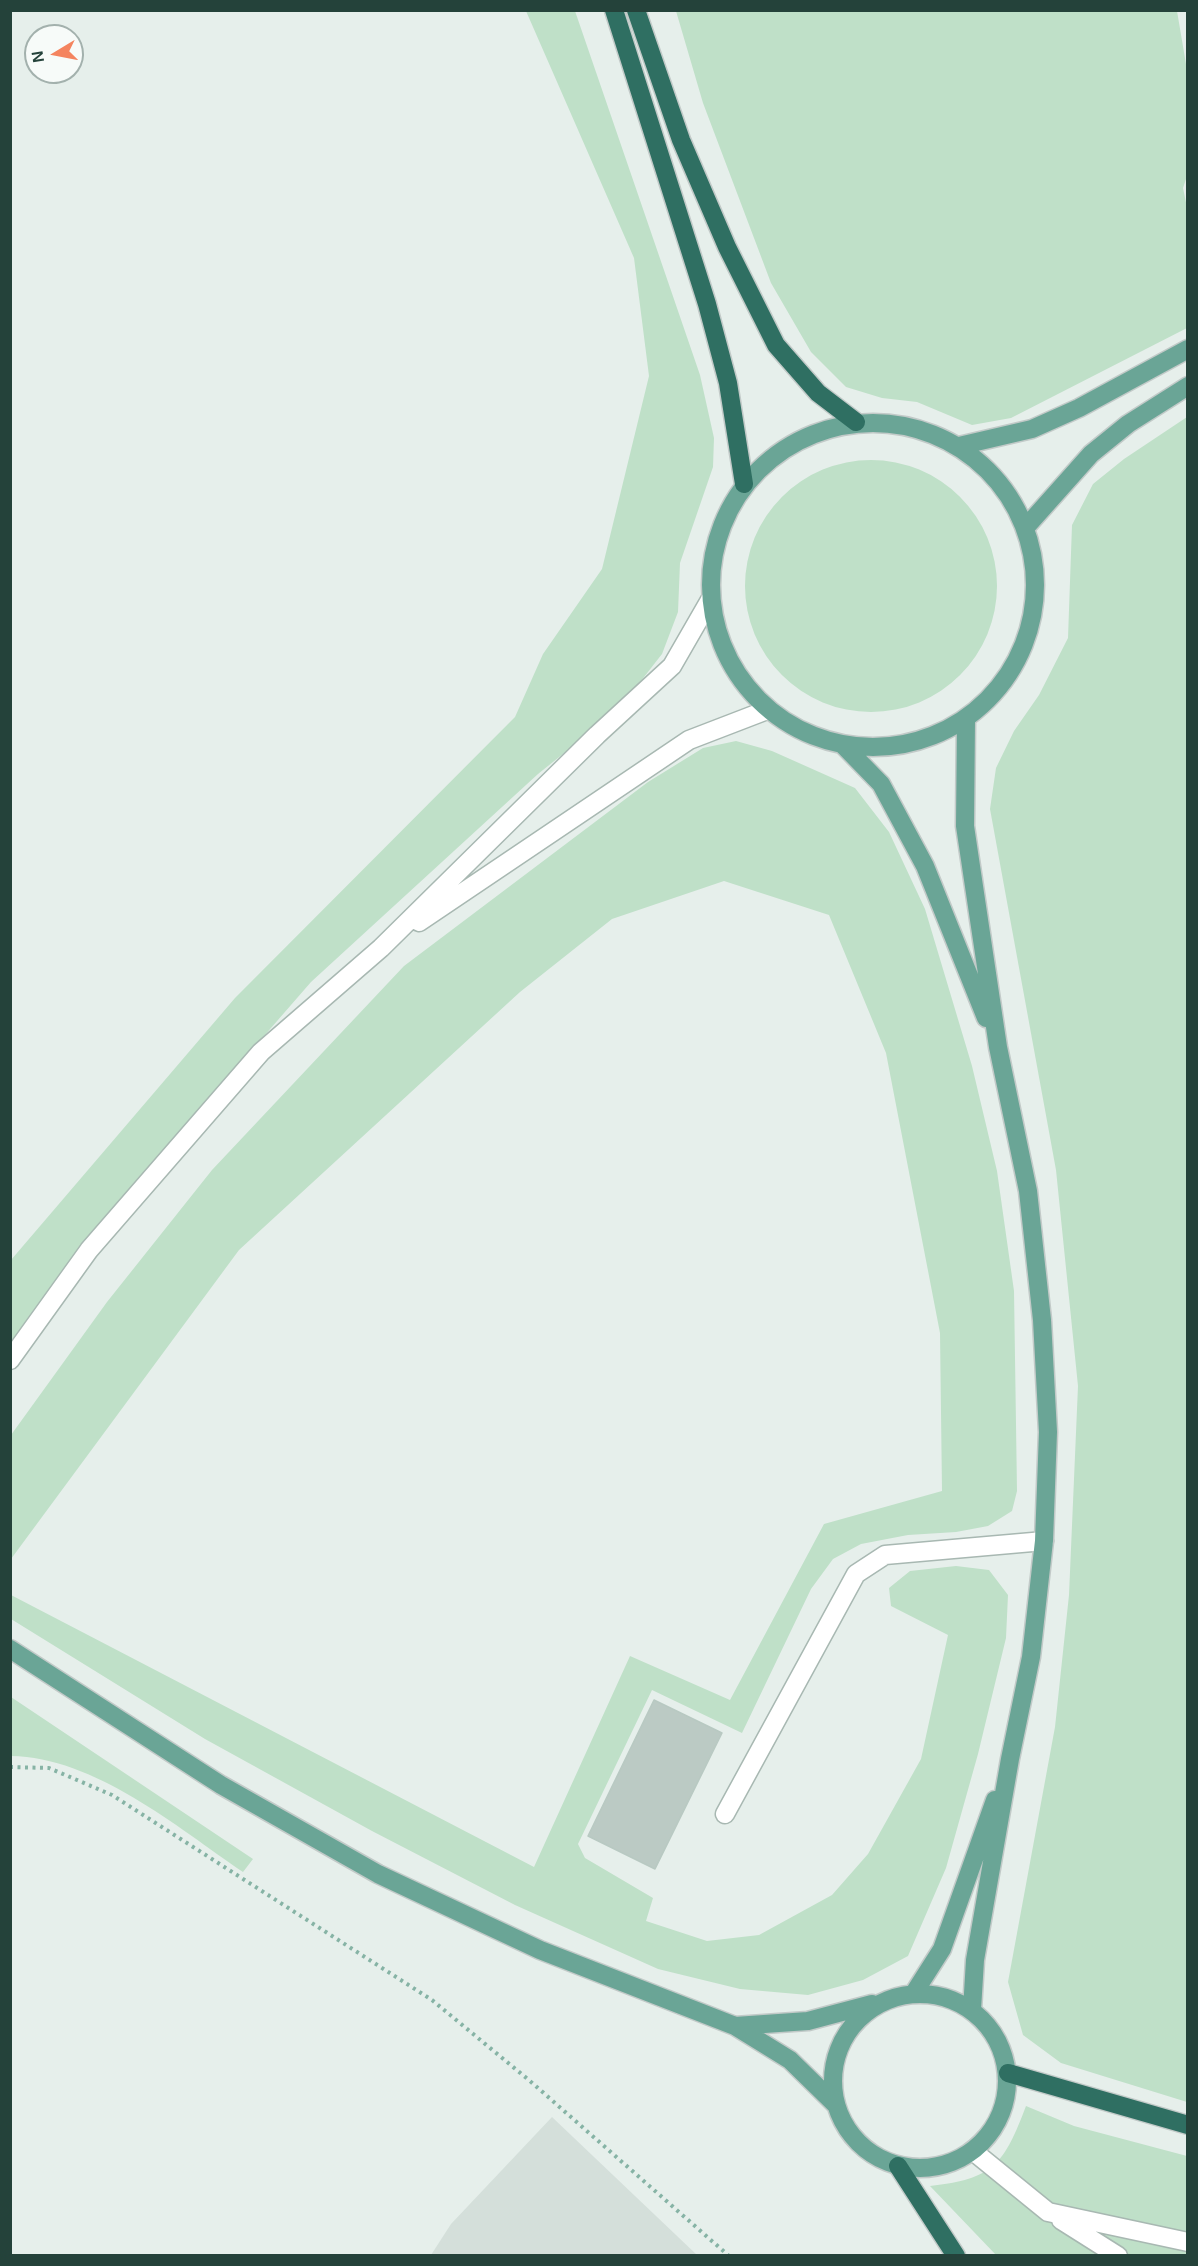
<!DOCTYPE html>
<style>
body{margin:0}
#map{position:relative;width:1198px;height:2266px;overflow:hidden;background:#e6efeb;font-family:Arial,sans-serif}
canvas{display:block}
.frame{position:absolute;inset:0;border:12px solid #24423a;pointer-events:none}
.north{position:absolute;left:24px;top:24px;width:60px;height:60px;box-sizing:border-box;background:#f7fbf9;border:2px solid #a3b1ad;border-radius:50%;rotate:260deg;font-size:16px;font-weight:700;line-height:24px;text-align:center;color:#24423a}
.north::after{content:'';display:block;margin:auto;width:21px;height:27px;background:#f4845f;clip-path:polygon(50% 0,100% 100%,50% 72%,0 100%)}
</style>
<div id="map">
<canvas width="1198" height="2266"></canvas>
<div class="frame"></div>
<div class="north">N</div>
</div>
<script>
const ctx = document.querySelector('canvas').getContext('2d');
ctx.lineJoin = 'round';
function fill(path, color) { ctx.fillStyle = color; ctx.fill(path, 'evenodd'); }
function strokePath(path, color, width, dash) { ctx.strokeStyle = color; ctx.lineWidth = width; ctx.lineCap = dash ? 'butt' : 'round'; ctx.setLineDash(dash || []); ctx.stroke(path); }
fill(new Path2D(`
 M552,2117L697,2255H431L451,2224Z`), '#d4dfda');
fill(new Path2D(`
 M526,11H575L700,375L714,438L713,467L680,563L678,612L662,654L619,709L538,774L311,982L77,1251L11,1344V1260L235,998L515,717L543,654L602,569L649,376L634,258Z
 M676,11H1177L1187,70L1188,173L1183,188L1188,212L1187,328L1011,418L972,425L917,402L882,398L846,387L811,352L771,283L703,103Z
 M1187,417V2102L1061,2063L1023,2035L1008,1982L1055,1727L1069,1595L1078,1386L1056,1170L990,809L996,768L1014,731L1039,695L1068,638L1072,525L1093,484L1124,459Z
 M745 586a126 126 0 1 1 252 0a126 126 0 1 1-252 0Z
 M736,741L772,751L855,788L889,832L925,909L972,1066L997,1171L1014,1291L1017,1491L1012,1511L988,1526L956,1532L908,1535L861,1544L833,1559L811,1589L742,1733L652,1690L578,1844L585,1858L653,1898L646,1921L707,1941L759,1935L832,1895L868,1854L921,1759L948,1635L891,1606L889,1588L910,1571L956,1566L989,1570L1008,1595L1006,1638L978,1754L946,1868L908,1956L863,1980L808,1995L740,1989L658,1969L515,1905L372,1831L205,1739L11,1619V1595L534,1867L630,1656L730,1700L824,1524L942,1491L940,1333L886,1053L829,915L724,881L612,919L520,992L239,1250L11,1559V1435L107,1302L212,1170L404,966L648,782L703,748Z
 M11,1697L253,1859L243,1872C177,1827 94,1757 11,1756Z
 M1026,2106L1074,2126L1187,2156V2255H996L930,2186C994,2179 1004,2164 1026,2106Z`), '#bfe0c8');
const building = new Path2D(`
 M654,1700L722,1733L655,1869L588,1836Z`);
fill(building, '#bbcac4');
strokePath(building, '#b8c9c2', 1.5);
const minor = new Path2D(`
 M419,922L689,740L767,710
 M10,1360L89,1250L261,1052L381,948L597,735L672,666L710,600
 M725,1814L856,1574L885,1555L1044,1541
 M973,2151L1048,2212L1188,2242
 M1061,2220L1118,2256`);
const major = new Path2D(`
 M711 585a162 162 0 1 1 324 0a162 162 0 1 1-324 0Z
 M959,446L1032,429L1079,408L1188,349
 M1026,527L1091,454L1128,424L1188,386
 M966,720L965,826L998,1047L1028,1191L1042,1320L1048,1432L1044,1541L1031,1657L1010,1759L975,1960L972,2010
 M844,746L881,784L925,866L986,1018
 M10,1649L221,1785L378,1874L540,1950L735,2026L790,2060L835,2104
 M914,1993L942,1949L995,1800
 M833 2081a87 87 0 1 1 174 0a87 87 0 1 1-174 0Z
 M735,2026L808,2021L872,2004`);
const highway = new Path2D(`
 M614,10L707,304L728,383L744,484
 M636,10L681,140L727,247L776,345L818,393L856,422
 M1008,2073L1188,2125
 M898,2166L956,2256`);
strokePath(minor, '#a8b8b2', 21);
strokePath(major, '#c2cac8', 21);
strokePath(highway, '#c2cac8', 21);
strokePath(new Path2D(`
 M10,1767L49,1768L112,1795L432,2000L530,2081L729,2256`), '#86b3a5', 4, [3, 4.5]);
strokePath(minor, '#fff', 18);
strokePath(major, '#6aa596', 18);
strokePath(highway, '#2f6f62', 18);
</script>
